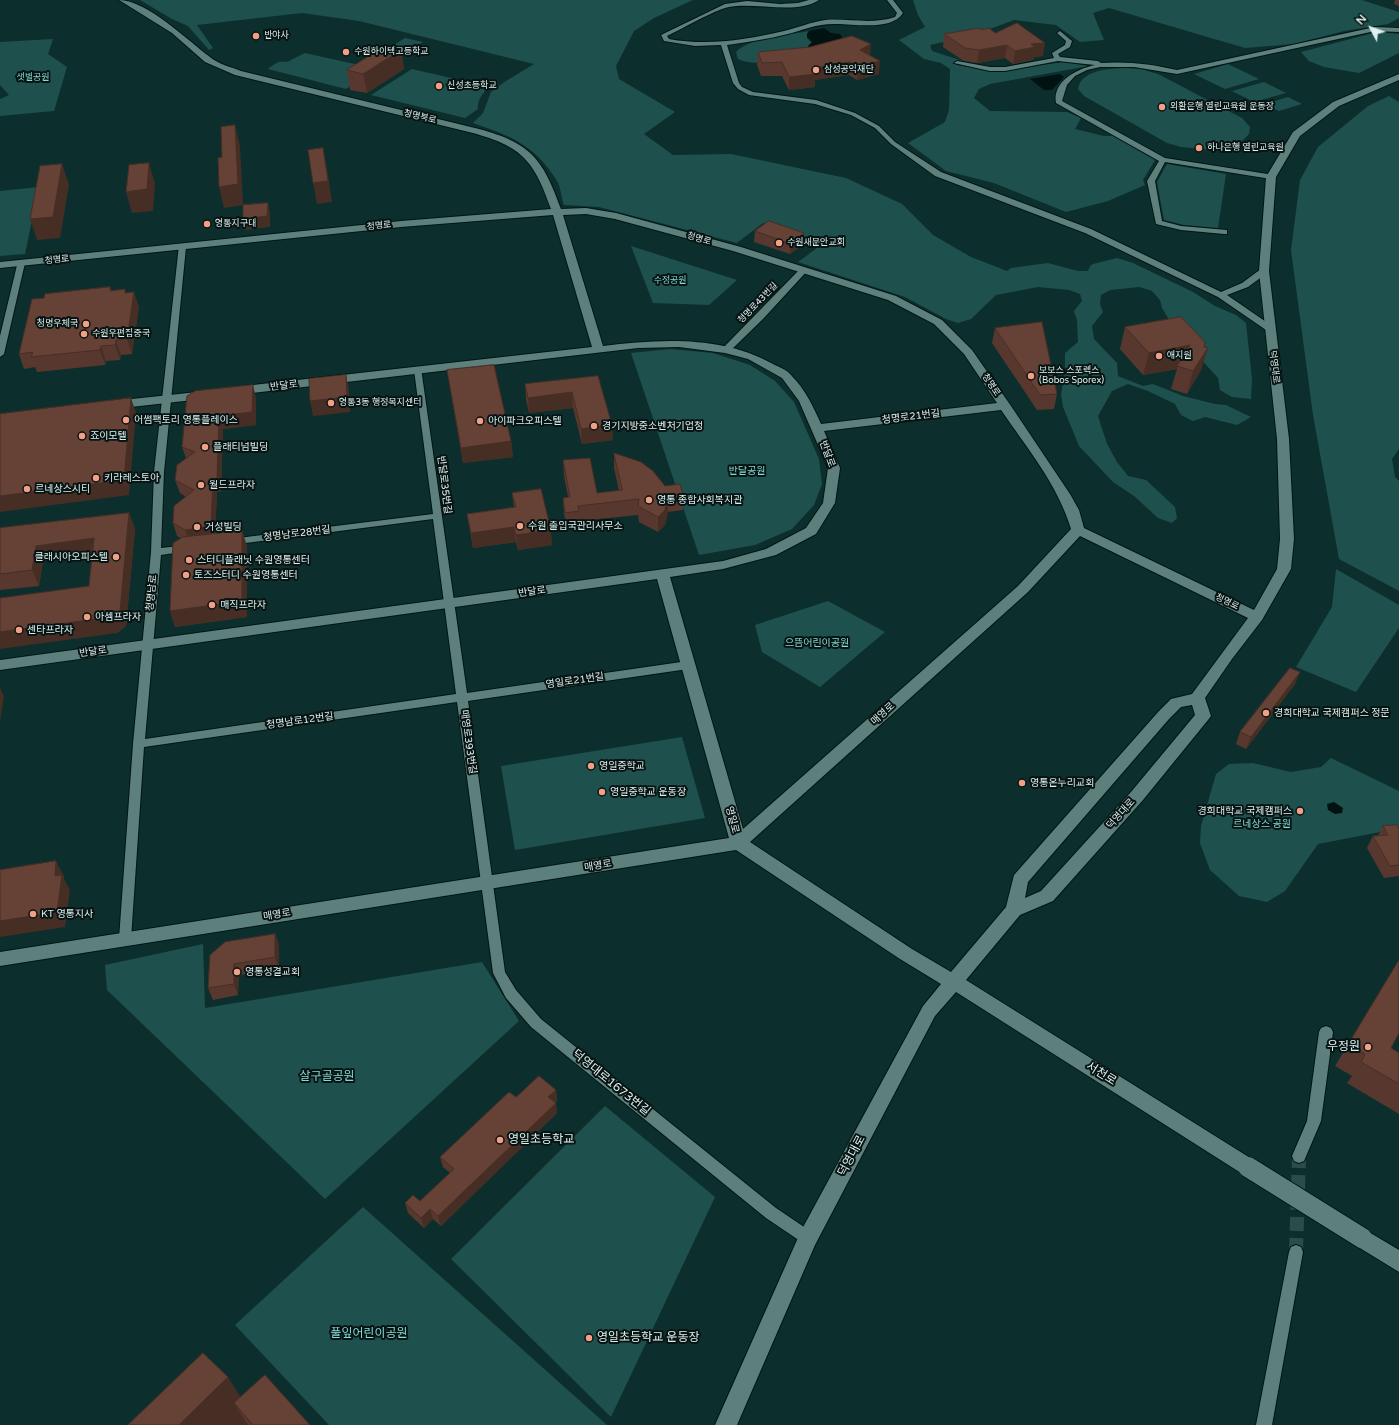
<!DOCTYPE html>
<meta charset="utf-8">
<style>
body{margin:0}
#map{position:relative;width:1399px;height:1425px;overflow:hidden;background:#0c2f2d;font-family:"Varela Round",sans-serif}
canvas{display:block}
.north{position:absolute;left:1351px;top:8px;width:40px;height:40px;-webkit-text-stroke:3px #071413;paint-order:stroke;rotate:311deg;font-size:11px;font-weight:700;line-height:16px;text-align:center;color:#ddf0ee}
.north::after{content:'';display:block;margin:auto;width:14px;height:18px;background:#ddf0ee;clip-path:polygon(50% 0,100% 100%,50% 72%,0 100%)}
</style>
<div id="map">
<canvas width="1399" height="1425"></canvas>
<div class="north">N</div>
</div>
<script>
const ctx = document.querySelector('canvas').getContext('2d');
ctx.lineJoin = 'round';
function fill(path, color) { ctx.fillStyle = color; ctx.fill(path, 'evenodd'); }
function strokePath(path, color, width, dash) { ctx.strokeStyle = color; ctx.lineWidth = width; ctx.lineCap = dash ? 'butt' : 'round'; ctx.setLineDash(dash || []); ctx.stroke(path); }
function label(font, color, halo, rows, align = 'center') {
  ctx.font = font + ' "Varela Round","Noto Sans KR",sans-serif'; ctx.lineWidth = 4; ctx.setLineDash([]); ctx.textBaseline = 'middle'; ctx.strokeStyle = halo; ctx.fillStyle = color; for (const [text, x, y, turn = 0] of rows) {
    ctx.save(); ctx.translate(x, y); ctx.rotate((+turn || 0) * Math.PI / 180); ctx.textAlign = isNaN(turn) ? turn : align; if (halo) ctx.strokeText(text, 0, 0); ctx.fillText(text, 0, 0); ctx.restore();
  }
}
fill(new Path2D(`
 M140,0H693L654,18L634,31L616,66L619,79L675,112L644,134L673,155L731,154L846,178L902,204L933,235L971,257L1007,271L1011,268L1048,263L1078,271H1088L1090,266L1093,264L1117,258L1133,263L1193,292L1215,306L1236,315L1246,323L1252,379L1251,399L1232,397L1220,390L1218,378L1177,333L1162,308L1160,300L1152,291L1139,287L1110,290L1101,295L1100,304L1103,312L1092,326L1094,339L1117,363L1118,376L1143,386L1153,384L1183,396L1215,404L1226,405L1251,417L1237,425L1205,417L1193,421L1181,415L1175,404L1148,391L1128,384L1112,391L1098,416L1107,444L1117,462L1128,476L1146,480L1175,507L1177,518L1172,523L1158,518L1134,496L1113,482L1079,446L1063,407L1061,394L1065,373V353L1078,342L1077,320L1074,311L1082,301L1080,294L1069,290L1038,287L996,295L971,319L958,323L946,319L905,297L798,262L821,245L763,223L737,243L599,207L564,205C561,197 561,188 557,181C535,145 511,136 473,123L483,113L491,92L506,81L534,64L359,21L302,13L197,25L213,48L209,50L188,26L172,19Z
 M913,0H1362L1399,12V18L1388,24L1344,31L1294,44L1245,48L1109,8L1093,13L1104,40L1080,42L1056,25L1014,20L974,35L930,45L932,51L963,61L955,63L957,65L988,70H1009L1063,62L1089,66L990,84L979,89L974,98L990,111L1067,112L1081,118L1075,129L1104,136H1113L1155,160L1143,180L1145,185L1108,201L1066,212L994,183L946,171L908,143L945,122L949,110L950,69L941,63L924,59L899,40L925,27L918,15Z
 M809,31L807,34V38L812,43L808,49C786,56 760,69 738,59L736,52C751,37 788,35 809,31Z
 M1377,32L1399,34V53L1359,73L1324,67L1309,61L1301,52Z
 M405,38L423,42L412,49L394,45Z
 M53,39L48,54L67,67L54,111L0,116V99L9,95L0,85V42Z
 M305,53L377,69L346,89L268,69C274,64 280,60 287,62Z
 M1228,64L1259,79L1225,89L1194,74Z
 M1123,68L1141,69L1158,74L1242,118L1250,127L1249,134L1240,143L1212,150L1181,147L1167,143L1084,96L1078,89C1081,70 1108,69 1123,68Z
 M412,69L490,87C483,92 477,100 478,109L465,118L371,95Z
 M1264,82L1286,93L1254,102L1232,91Z
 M1389,96L1399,102V449L1392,459L1395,477L1399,481V591L1339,559L1313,415L1291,250L1300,180L1318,147L1368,106Z
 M1288,97L1302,104L1279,111L1265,104Z
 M1167,164L1226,174L1218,228L1184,225L1164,220L1157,182Z
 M39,187L25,254L0,256V191Z
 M631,246L737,280L709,305L653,303Z
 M670,349L713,353L750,365L775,381L794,402L819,459L822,484L814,505L792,529L755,545L699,555L631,353Z
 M1336,569L1399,605V628L1356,692L1296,667L1332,607Z
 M828,601L885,632L820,687L762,652L755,625Z
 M682,737L705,818L515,850L501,766Z
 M1331,758L1399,791V834L1396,829L1318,844L1285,891L1267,902L1239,896L1210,870L1200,843L1201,826L1216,774L1229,764L1253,763L1291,772L1321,767Z
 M203,944L205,1008L482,962L519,1021L325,1199L107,990L105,965Z
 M605,1106L715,1197L611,1417L451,1259Z
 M363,1207L607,1425H329L235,1325Z`), '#1e504d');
fill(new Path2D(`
 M824,28L831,33L840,34L842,37L841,43L808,49V46L812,42L807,37V34L809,31Z
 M1060,74L1064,77L1052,90H1044L1030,79Z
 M1334,802L1343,808L1342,813L1335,814L1328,810L1327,804Z`), '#001312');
strokePath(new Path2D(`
 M1296,1252L1299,1156`), '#2b4c4a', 14, [14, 7]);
const street = new Path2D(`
 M809,0H819C797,15 755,2 729,7C714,10 682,29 667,36L669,39C707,46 746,40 784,31C797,28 811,22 825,20C849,18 871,25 895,17L897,13L887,0H893L903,13C891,32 852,23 833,24C817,24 803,30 788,34C768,39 748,42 727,45L739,83L742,87L753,92L816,100L855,113L879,126L895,142L941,172L1091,229L1221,292L1242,283L1261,269H1267V273L1248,287L1227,295L1272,326V330H1266L1218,297L1085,233L935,176L891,144L875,128L851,115L815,104L749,95L738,89L733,83L721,45L695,46L664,41L661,35L725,4L747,1L780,4L798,3Z
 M1375,27L1399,28V32L1375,31L1177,74L1134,67H1100L1087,70L1075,76L1067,85L1062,101L1165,158L1274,175L1275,177L1271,179L1165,162L1155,181L1162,221L1181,226L1227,230V234H1224L1181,230L1156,224L1147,181L1159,161L1056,103C1052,81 1077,69 1095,65L1058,61L1005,71H990L954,63L957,61L990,67H1005L1054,58L1052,53L1065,45L1066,41L1057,33L1060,31L1072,41L1070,47L1058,54L1060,57L1098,61L1101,63C1127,61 1152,64 1177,70Z
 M179,245L186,247L164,472L161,548L188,545L193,548L188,551L161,555L145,739L456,694L433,519L230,545L225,542L230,539L433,514L414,370L418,367L421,368L467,693L688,661L693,665L688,669L468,701L505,972L516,990L541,1019L776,1208L813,1233L815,1238L813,1243L808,1245L803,1243L766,1218L531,1027L506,998L493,973L457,702L144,747L131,939L129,943L125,944L121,943L119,939L133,744L151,552L154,472Z
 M18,261L25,263L4,354L0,357V336Z
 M801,268L808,270L763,319L729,352H723V348Z
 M1326,1026L1331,1028L1333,1032L1321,1121L1304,1161L1299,1163L1294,1161L1292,1156L1307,1121L1319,1032L1321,1028Z
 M1296,1245L1301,1247L1303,1252L1272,1425H1256L1289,1252L1291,1247Z`);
const secondary = new Path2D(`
 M119,0C147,0 188,41 210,57C218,64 231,67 241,71L479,129C531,143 543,159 561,209L586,208L616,213L741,247L896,296L942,320L972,350L1011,406L1070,494L1079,510L1084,528L1254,610L1277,569L1280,539L1277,439L1259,271L1266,177L1293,132L1333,102L1399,74V80L1339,106L1300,136L1276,177L1269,271L1289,439L1294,539L1291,569L1262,620L1232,659L1205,698L1211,716L1208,720L1143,800L1053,901L1020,915L966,980L1255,1161L1258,1167L1255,1173L1248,1176L1241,1173L956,992L935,1016L815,1245L737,1425H715L801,1231L923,1006L941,984L900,959L736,850L0,966V952L729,838L657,579L0,670V660L723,561L766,549L806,528L823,503L828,468L799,401L782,378L748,359L725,353L679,347L638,348L235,395L229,391L235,387L592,347L553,215L401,227L0,268V262L401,221L551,209C534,161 523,147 473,133L235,75L205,62L172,33ZM586,214L615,219L733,251L888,300L934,324L964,354L997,403L821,424C813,406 805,389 791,375C787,370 779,367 773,364C722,335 659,339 603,346L563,215ZM1001,410C1027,448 1058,485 1071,529L1018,586L743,829L670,577L723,569L776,555L816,534L835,503L840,468L824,431ZM1080,536L1248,618L1192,694L1171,699L1159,711L1014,875L1006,907L951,972L912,949L750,842L1028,592ZM1192,705L1195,715L1131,792L1041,891L1025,898L1028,882L1169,719L1181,707Z
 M207,391L213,395L211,398L113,409L107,405L113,401Z
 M1362,1228L1399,1250V1272L1355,1245L1352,1238L1355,1231Z`);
strokePath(street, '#001614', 2);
strokePath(secondary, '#001614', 2);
fill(street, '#5d807d');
fill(secondary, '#5d807d');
const secondaryBridge = new Path2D(`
 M1248,1167L1362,1238`);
strokePath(secondaryBridge, '#001614', 22, []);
strokePath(secondaryBridge, '#5d807d', 20);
fill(new Path2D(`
 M1395,0H1399V6L1394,4Z
 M981,30L995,33L1043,56L1034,57L1033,60L1013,64L1005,58L977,63L964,61L943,47L944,34Z
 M401,50L404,69L367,93L350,90L347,70Z
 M758,52L870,55L879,74L857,80L849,75L815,80V87L789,90L782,76H761L757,65Z
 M755,231L804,233V244L790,254L754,242Z
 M110,287L112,291L126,293L139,307L132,354L121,355L120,360L106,361L105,365L37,372L35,367L24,369L19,354L44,298Z
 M1125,327L1205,342L1204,347L1201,370L1187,394L1171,389L1177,369L1143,375L1120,349Z
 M995,328L1057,394L1054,409L1037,410L992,343Z
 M447,370L511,441L513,457L463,463Z
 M598,376L613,440L582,444L573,408L529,413L526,399L525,384Z
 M256,398V425L223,429L221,492H217L215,534L242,531L247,546V617L175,627L170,611L181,538L177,536L173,523L186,497L180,493L175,480L186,458L182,447Z
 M614,453L665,486L683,494V510L668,512L665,525L658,532L639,522L638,515L579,521L580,527L567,528L564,514L563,498L568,497L564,476L563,460L597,493L619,491L614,468Z
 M512,493L552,545L518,550L516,542L473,548L467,514L514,507Z
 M129,513L135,529L126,626L117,633L89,586L92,555L43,561L39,586L0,590V528Z
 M1300,672L1295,684L1246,749L1236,744L1240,732Z
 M1383,826L1399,829V876L1384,878L1367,848L1373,836H1378Z
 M275,934L279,945V969L239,975L238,995L213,1000L208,988L210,955Z
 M1399,960L1391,1048L1399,1053V1114L1347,1083L1352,1076L1335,1066Z
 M556,1090L557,1101L555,1103L557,1113L441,1226L433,1219L424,1228L408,1213L405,1203L420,1201L450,1173L443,1167L440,1157L516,1097Z
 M240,1397L310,1425H128Z`), '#58382e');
fill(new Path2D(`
 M1045,43L1043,56L1034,57L1033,60L1013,64L1015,51L1031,44Z
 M871,44L870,57L860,50Z
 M1007,45L1005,58L977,63L979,50Z
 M401,50L404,69L367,93L363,74Z
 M880,61L879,74L857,80L858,67Z
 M850,62L849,75L815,80V87L789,90V77L812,68Z
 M235,125L240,146L243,205L224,208L219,187Z
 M323,148L327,169L332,202L317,204L313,183Z
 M149,163L155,184L153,211L132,213L126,192Z
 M62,164L69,185L60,238L37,240L30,219Z
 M268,203L270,214V227L245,230L243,219Z
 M804,233V244L790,254L791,244Z
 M134,292L139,307L132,354L127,339Z
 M116,340L121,355L120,360L115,345Z
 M1205,342L1201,359L1208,348L1201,370L1187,394L1193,371Z
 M1190,345L1177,366V369L1143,375L1149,353Z
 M101,346L106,361L105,365L100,350Z
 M346,375L349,390L350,412L313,416L310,401Z
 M253,385L256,398V425L223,429L221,492H217L215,540L190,543L185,530L213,479L219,416Z
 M572,392L573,408L529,413L528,398Z
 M131,398L136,413L129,495L0,512V496Z
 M612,425L613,440L582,444L581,429Z
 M511,441L513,457L463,463L461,448Z
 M667,496L668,512L665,525L658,532V517Z
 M129,513L135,529L126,626L117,633L0,649V632L111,617Z
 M514,527L516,542L473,548L471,533Z
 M551,530L552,545L518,550L516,535Z
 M242,531L247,546V617L175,627L170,611Z
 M94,538L100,554L43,561L39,586L32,570L36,546Z
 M1300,672L1295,684L1246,749L1251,737Z
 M0,688L4,696L0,721Z
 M56,861L64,876V879L70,890L65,927L0,937V921L55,876Z
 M275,934L279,945V969L275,957Z
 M234,964L239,975L238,995L234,984Z
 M556,1090L557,1101L550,1108L548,1097Z
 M556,1103L557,1113L441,1226L438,1216Z
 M430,1209L433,1219L424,1228L421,1218Z
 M228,1377L258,1425L234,1403L248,1425H179Z`), '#472e25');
const building = new Path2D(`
 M1017,23L1045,43L1031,44L1035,47L1015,51L1007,45L979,50L965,48L944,34L979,28L981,30L989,28L995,33Z
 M852,36L871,44L860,50L880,61L858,67L850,62L812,68L816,74L789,77L782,62L762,63L758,52L810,47Z
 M385,46L401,50L363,74L347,70Z
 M235,125L238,184L219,187L218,158L222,157L221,127Z
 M323,148L328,181L313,183L308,150Z
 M149,163L147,189L126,192L129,165Z
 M62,164L53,217L30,219L40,166Z
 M268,203L267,216L243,219V205Z
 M769,221L804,233L791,244L755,231Z
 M110,287V291L125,289V293L134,292L127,339L116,340L115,345L101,346L100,350L31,357L33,352L19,354L32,299L44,298L45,294Z
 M1181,317L1205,342L1204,347L1208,348L1193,371L1177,366L1190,345L1149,353L1125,327Z
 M1042,322L1057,394L1040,395L995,328Z
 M494,365L511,441L461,448L447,370Z
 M346,375L347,397L310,401L309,379Z
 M598,376L612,425L581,429L572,392L528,398L525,384Z
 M253,385L252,412L219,416L217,479H213L211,526L185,530L173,523L174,506L194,490L175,480L177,465L195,452L182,447L187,396L195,391Z
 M131,398L124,480L0,496V414Z
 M614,453L641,462L653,471L665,486L680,484L683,494L667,496L665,510L658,517L638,506L639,499L578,506L579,511L565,513L563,498L570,497L563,460L590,458L597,493L622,490Z
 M541,489L551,530L516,535L514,527L471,533L467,514L516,507L512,493Z
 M129,513L120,611L111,617L0,632V598L89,586L94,538L36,546L32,570L0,574V528Z
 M242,531V601L170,611L173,543L183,537Z
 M1290,668L1300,672L1251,737L1240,732Z
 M1397,825L1399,829V865L1390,866L1373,836L1388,835L1383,826Z
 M56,861L55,876L62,875L57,912L0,921V870Z
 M275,934V957L234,964V984L208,988L210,955L225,942Z
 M1399,960V1033L1391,1048L1399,1053V1084L1361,1062L1365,1054L1348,1045Z
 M539,1076L556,1090L548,1097L556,1103L438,1216L430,1209L421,1218L405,1203L413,1195L420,1201L454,1169L440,1157L509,1092L516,1097Z
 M203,1353L228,1377L179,1425H128Z
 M265,1375L310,1425H253L234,1403Z`);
fill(building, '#664135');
strokePath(building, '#472e25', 1);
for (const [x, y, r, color] of [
 [256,36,4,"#f39f85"],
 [346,52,4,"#f39f85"],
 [816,70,4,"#f39f85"],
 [439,86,4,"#f39f85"],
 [1162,107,4,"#f39f85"],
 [1199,148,4,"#f39f85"],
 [207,224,4,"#f39f85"],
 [779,243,4,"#f39f85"],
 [86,324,4,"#f39f85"],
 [84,334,4,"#f39f85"],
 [1159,356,4,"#f39f85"],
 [1031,376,4,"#f39f85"],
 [331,403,4,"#f39f85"],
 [126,420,4,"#f39f85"],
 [480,421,4,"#f39f85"],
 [594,426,4,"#f39f85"],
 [82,436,4,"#f39f85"],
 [205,447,4,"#f39f85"],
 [96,478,4,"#f39f85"],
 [201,485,4,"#f39f85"],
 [27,489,4,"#f39f85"],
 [649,500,4,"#f39f85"],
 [520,526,4,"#f39f85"],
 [197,527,4,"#f39f85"],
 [116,557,4,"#f39f85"],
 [189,560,4,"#f39f85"],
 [186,575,4,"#f39f85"],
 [212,605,4,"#f39f85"],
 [87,617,4,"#f39f85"],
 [19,630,4,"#f39f85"],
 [1266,713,4,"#f39f85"],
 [591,766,4,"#f39f85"],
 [1022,783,4,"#f39f85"],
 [602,792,4,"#f39f85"],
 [1300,811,4,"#f39f85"],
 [33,914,4,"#f39f85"],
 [237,972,4,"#f39f85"],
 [1368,1047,4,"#f39f85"],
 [500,1140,4,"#f39f85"],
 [589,1338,4,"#f39f85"]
]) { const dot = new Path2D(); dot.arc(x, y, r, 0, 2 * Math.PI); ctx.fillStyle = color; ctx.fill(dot); strokePath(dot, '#071413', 1.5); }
label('9px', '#ddf0ee', '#071413', [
 ["반야사",264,36],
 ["수원하이텍고등학교",354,52],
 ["삼성공익재단",824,70],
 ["신성초등학교",447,86],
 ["외환은행 열린교육원 운동장",1170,107],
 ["하나은행 열린교육원",1207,148],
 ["영통지구대",215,224],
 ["수원새문안교회",787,243],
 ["청명우체국",78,324,"right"],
 ["수원우편집중국",92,334],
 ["애지원",1167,356],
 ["보보스 스포렉스",1039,371],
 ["(Bobos Sporex)",1039,381],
 ["영통3동 행정복지센터",339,403]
], 'left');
label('9px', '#83dbd5', '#071413', [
 ["샛별공원",33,78],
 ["수정공원",670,281]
]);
label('9px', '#ddf0ee', '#071413', [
 ["청명북로",420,117,13],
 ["청명로",379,226,-6],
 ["청명로",699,239,16],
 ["청명로",57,260,-6],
 ["청명로43번길",758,303,-46],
 ["덕영대로",1274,367,83],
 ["청명로",991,385,56],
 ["청명로",1227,602,26]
]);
label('10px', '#ddf0ee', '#071413', [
 ["반달로",284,386,-7],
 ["청명로21번길",911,417,-7],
 ["반달로",827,454,70],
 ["반달로35번길",444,485,83],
 ["청명남로28번길",297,534,-7],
 ["반달로",532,592,-8],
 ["청명남로",152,593,-84],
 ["반달로",93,652,-8],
 ["영일로21번길",575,681,-8],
 ["매영로",883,714,-42],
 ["청명남로12번길",300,721,-8],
 ["매영로393번길",468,742,82],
 ["덕영대로",1121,814,-48],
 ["영일로",732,820,76],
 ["매영로",598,866,-9],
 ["매영로",277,915,-9]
]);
label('10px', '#ddf0ee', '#071413', [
 ["어썸팩토리 영통플레이스",134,420],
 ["아이파크오피스텔",488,421],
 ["경기지방중소벤처기업청",602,426],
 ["죠이모텔",90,436],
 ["플래티넘빌딩",213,447],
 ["키라레스토아",104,478],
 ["월드프라자",209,485],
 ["르네상스시티",35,489],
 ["영통 종합사회복지관",657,500],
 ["수원 출입국관리사무소",528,526],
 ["거성빌딩",205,527],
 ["클래시아오피스텔",108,557,"right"],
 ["스터디플래닛 수원영통센터",197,560],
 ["토즈스터디 수원영통센터",194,575],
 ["매직프라자",220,605],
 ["아셈프라자",95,617],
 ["센타프라자",27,630],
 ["경희대학교 국제캠퍼스 정문",1274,713],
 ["영일중학교",599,766],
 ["영통온누리교회",1030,783],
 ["영일중학교 운동장",610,792],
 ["경희대학교 국제캠퍼스",1292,811,"right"],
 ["KT 영통지사",41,914],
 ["영통성결교회",245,972]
], 'left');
label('10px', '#83dbd5', '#071413', [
 ["반달공원",747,471],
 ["으뜸어린이공원",817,643],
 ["르네상스 공원",1262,824]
]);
label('12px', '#ddf0ee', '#071413', [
 ["우정원",1360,1047,"right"],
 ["영일초등학교",508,1140],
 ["영일초등학교 운동장",597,1338]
], 'left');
label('12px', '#ddf0ee', '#071413', [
 ["서천로",1101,1074,32],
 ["덕영대로1673번길",611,1083,39],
 ["덕영대로",852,1156,-62]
]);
label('12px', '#83dbd5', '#071413', [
 ["살구골공원",327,1077],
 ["풀잎어린이공원",369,1334]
]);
</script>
